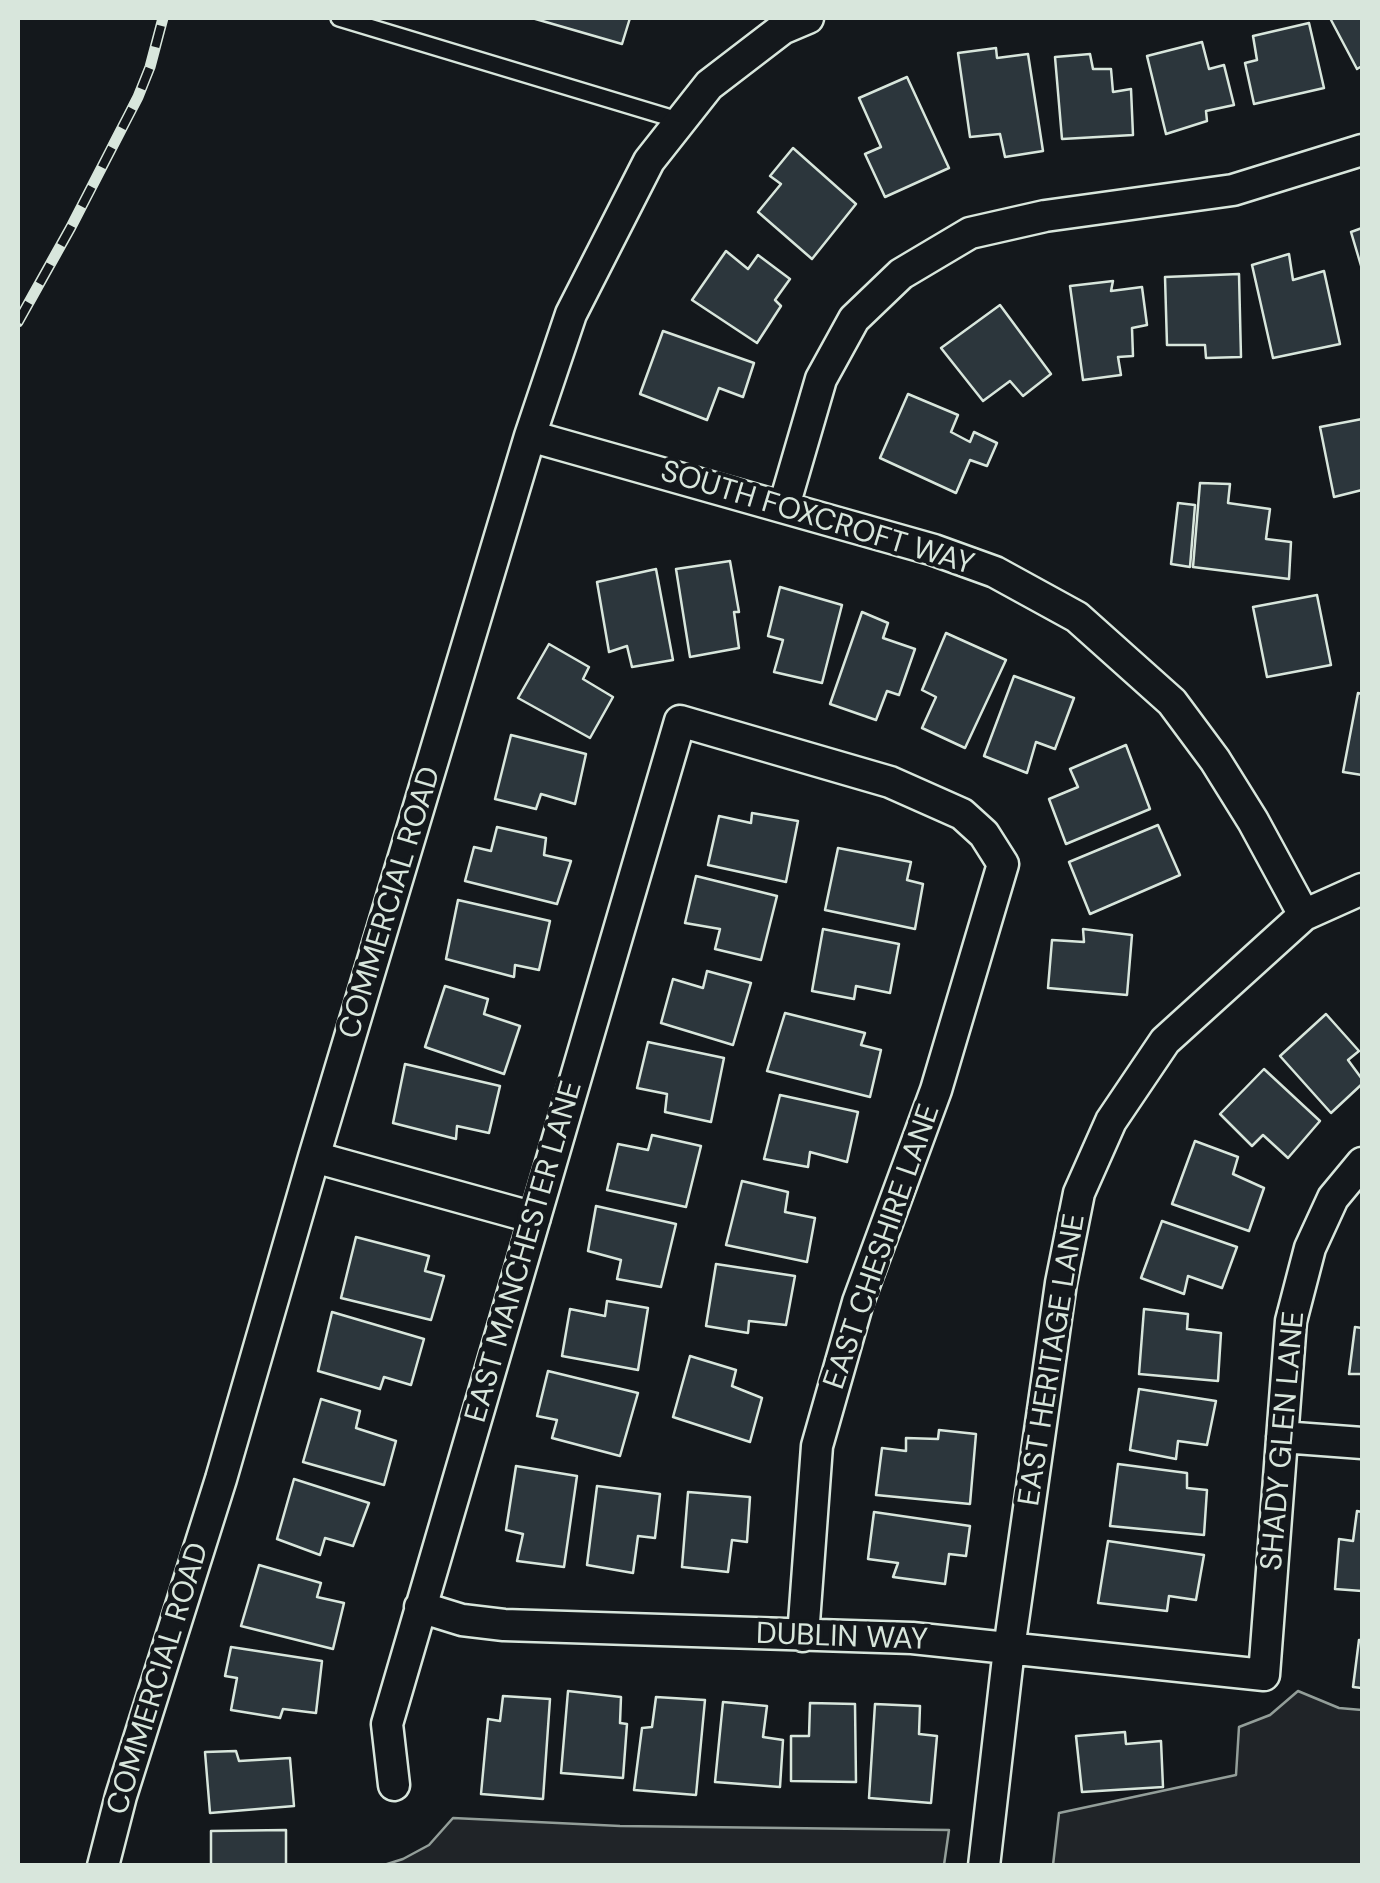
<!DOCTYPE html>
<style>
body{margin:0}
#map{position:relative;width:1380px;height:1883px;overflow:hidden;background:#14181c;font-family:"DM Sans",sans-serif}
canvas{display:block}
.frame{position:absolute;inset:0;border:20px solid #d8e6dc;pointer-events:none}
</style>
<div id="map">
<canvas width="1380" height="1883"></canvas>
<div class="frame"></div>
</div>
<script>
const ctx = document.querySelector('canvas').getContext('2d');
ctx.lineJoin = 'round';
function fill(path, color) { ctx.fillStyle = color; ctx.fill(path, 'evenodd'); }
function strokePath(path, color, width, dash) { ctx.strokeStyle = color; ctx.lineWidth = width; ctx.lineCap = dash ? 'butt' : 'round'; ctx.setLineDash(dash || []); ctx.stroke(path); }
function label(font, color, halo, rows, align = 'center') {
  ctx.font = font + ' "DM Sans",sans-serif'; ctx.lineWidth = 8; ctx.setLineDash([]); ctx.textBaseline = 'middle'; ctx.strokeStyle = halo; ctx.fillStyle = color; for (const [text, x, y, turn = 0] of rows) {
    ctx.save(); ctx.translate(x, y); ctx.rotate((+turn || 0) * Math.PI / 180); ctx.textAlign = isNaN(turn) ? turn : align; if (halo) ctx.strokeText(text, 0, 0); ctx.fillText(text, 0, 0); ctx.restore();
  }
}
const green = new Path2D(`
 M1298,1691L1339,1708L1362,1710V1865H1053L1059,1813L1236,1775L1239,1727L1270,1715Z
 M453,1818L620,1826L949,1830L944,1865H384L403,1859L429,1845Z`);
fill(green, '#202428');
strokePath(green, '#939e99', 2.5);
const building = new Path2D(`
 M532,18H630L622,44Z
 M1330,18H1362V66L1357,69Z
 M1309,23L1324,88L1254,104L1245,63L1257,60L1253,36Z
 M1202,42L1209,69L1224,65L1234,105L1206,111L1207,121L1166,134L1147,56Z
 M996,48L997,58L1028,54L1043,151L1005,157L1000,134L970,137L958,53Z
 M1090,54L1093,69H1111L1113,92L1131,89L1133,135L1062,139L1055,57Z
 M907,77L949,168L885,197L865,154L881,147L859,98Z
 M793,148L856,204L812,259L758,212L781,184L770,176Z
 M1362,228V269L1351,232Z
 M726,251L748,269L758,255L790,279L775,300L781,306L757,343L692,300Z
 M1289,254L1293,280L1324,271L1340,344L1273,358L1252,265Z
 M1239,274L1241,357L1206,358L1205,345H1167L1165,277Z
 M1113,281L1111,291L1142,287L1147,325L1132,328L1133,356L1118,357L1121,375L1083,380L1070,286Z
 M1000,305L1051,374L1023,396L1010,381L983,401L941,348Z
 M663,331L754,363L743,397L719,388L707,420L640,394Z
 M908,394L958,415L951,432L970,442L974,432L997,443L987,466L970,460L956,493L880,458Z
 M1362,419V490L1334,497L1320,427Z
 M1200,483L1230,484L1228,503L1270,509L1266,539L1291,542L1289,579L1193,567Z
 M1178,503L1195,505L1190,567L1171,564Z
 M730,561L739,612H734L739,648L690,657L676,569Z
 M656,569L673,660L632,667L627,646L609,652L597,582Z
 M780,587L842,605L822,683L774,672L783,640L768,636Z
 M1317,595L1331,665L1267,677L1253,607Z
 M862,612L888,623L883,638L915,649L899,695L887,691L876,720L830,704Z
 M946,633L1006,660L965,748L922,728L936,697L922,690Z
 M549,644L589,667L583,679L613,697L590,738L518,698Z
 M1014,676L1074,698L1055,749L1036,742L1027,773L984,756Z
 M1358,693L1362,694V775L1343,772Z
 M511,735L586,754L575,804L541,794L536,809L495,799Z
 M1126,745L1150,809L1066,844L1049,799L1078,787L1070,769Z
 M752,813L798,821L786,882L708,865L719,816L751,823Z
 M1158,825L1180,875L1090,914L1069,862Z
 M497,827L546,838L544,855L571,861L557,904L465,881L474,847L491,851Z
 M838,848L911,862L907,880L923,884L915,929L825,910Z
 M696,876L777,896L761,960L715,949L720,929L685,923Z
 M458,900L550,921L539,970L515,965L514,977L446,959Z
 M823,929L899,944L890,993L856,986L854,999L812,991Z
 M1083,929L1132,935L1127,995L1048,988L1052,940L1084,942Z
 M707,971L751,983L733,1045L661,1023L673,979L703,988Z
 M445,986L488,999L484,1014L520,1026L504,1074L425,1047Z
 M785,1013L865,1033L861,1045L881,1050L870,1097L767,1071Z
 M1326,1014L1359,1051L1348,1060L1362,1079V1084L1331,1113L1280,1056Z
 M648,1042L724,1058L711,1122L665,1112L667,1094L637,1088Z
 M405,1064L500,1086L489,1133L457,1126L456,1139L393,1123Z
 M1264,1069L1320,1121L1288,1158L1263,1135L1252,1146L1220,1114Z
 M780,1095L858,1112L847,1162L810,1152L808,1167L764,1159Z
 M652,1135L701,1146L686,1207L607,1190L618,1144L648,1150Z
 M1195,1141L1238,1157L1233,1174L1264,1188L1249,1231L1172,1204Z
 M742,1181L788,1192L785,1212L815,1218L807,1262L726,1245Z
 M596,1206L676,1224L661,1287L617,1279L621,1260L588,1251Z
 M1162,1221L1237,1247L1222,1288L1188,1276L1184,1294L1141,1278Z
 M356,1237L429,1256L425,1271L444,1276L431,1320L341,1298Z
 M716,1264L795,1276L786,1325L749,1321L748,1333L706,1326Z
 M607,1301L648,1308L638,1370L562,1356L570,1309L605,1316Z
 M1144,1309L1188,1314L1187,1329L1221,1333L1218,1381L1139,1374Z
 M332,1312L424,1339L411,1385L384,1377L380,1389L318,1371Z
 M1355,1327L1362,1328V1374H1349Z
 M690,1356L736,1370L732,1386L762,1398L750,1442L673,1417Z
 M548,1371L638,1393L620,1456L552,1438L557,1420L537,1416Z
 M1139,1389L1216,1401L1207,1445L1178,1441L1176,1459L1130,1450Z
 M321,1399L360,1411L356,1428L396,1441L384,1485L303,1462Z
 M939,1430L976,1434L970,1504L876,1495L882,1448L906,1451V1438L938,1439Z
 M1118,1464L1187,1473V1488L1207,1490L1204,1535L1110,1526Z
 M516,1466L577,1476L564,1567L517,1561L523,1534L506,1530Z
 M294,1479L369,1503L353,1546L325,1538L320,1555L277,1539Z
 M597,1486L660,1494L655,1538L638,1536L633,1573L587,1565Z
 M688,1492L750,1497L747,1542L732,1540L728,1572L682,1567Z
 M1357,1511L1362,1512V1591L1335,1589L1339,1539L1353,1541Z
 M874,1512L970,1526L966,1556L949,1554L945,1584L893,1577L898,1563L868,1559Z
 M1108,1541L1204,1555L1196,1600L1169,1596L1167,1611L1098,1603Z
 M259,1565L321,1583L317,1597L344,1603L333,1649L241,1626Z
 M1359,1640H1362V1688L1353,1687Z
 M231,1647L322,1661L316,1713L283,1709L280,1718L231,1710L237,1678L225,1676Z
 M568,1691L621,1697L620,1723L627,1724L623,1778L561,1773Z
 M503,1696L550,1699L543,1799L481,1794L488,1719L500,1721Z
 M656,1697L705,1700L696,1795L634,1790L642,1728L652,1727Z
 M723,1702L767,1706L763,1737L783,1740L780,1787L715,1782Z
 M810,1703L855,1704L856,1782L791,1781V1736H809Z
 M875,1704L920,1706L919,1734L937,1736L931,1803L869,1798Z
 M1125,1732L1126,1744L1161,1741L1163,1787L1082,1792L1076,1736Z
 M236,1751L239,1761L290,1758L294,1806L210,1813L205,1752Z
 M286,1830V1866H211V1831Z`);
fill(building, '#2c363c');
strokePath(building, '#d8e6dc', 2.5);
const lane = new Path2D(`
 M339,18L681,121`);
const street = new Path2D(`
 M530,436L934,550L995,572L1077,617L1172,702L1215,760L1253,821L1304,915
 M784,506L821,379L854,319L901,274L970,233L1045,216L1233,190L1362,150
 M314,1157L535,1218
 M1282,1437L1362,1443
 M420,1607L462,1620L504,1625L912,1638L1264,1675L1291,1321L1310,1248L1333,1198L1362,1163
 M394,1785L387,1724L680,721L890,782L962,814L984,834L1003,864L936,1090L858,1302L817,1446L803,1636
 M103,1866L121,1796L221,1479L314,1157L530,436L571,314L649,161L709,85L782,29L808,18
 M984,1866L1009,1649L1061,1283L1079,1193L1111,1121L1165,1041L1304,915L1362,889`);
strokePath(lane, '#d8e6dc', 20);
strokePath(street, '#d8e6dc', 35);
strokePath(lane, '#14181c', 15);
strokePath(street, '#14181c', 30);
const rail = new Path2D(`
 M18,322L71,227L138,97L150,67L163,18`);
strokePath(rail, '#d8e6dc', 11);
strokePath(rail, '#14181c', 8, [22]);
label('30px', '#d8e6dc', '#14181c', [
 ["SOUTH FOXCROFT WAY",817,519,17],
 ["COMMERCIAL ROAD",391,903,-73],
 ["EAST CHESHIRE LANE",883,1247,-71],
 ["EAST MANCHESTER LANE",525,1252,-74],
 ["EAST HERITAGE LANE",1053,1360,-81],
 ["SHADY GLEN LANE",1284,1441,-85],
 ["DUBLIN WAY",842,1638,2],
 ["COMMERCIAL ROAD",159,1679,-73]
]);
</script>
